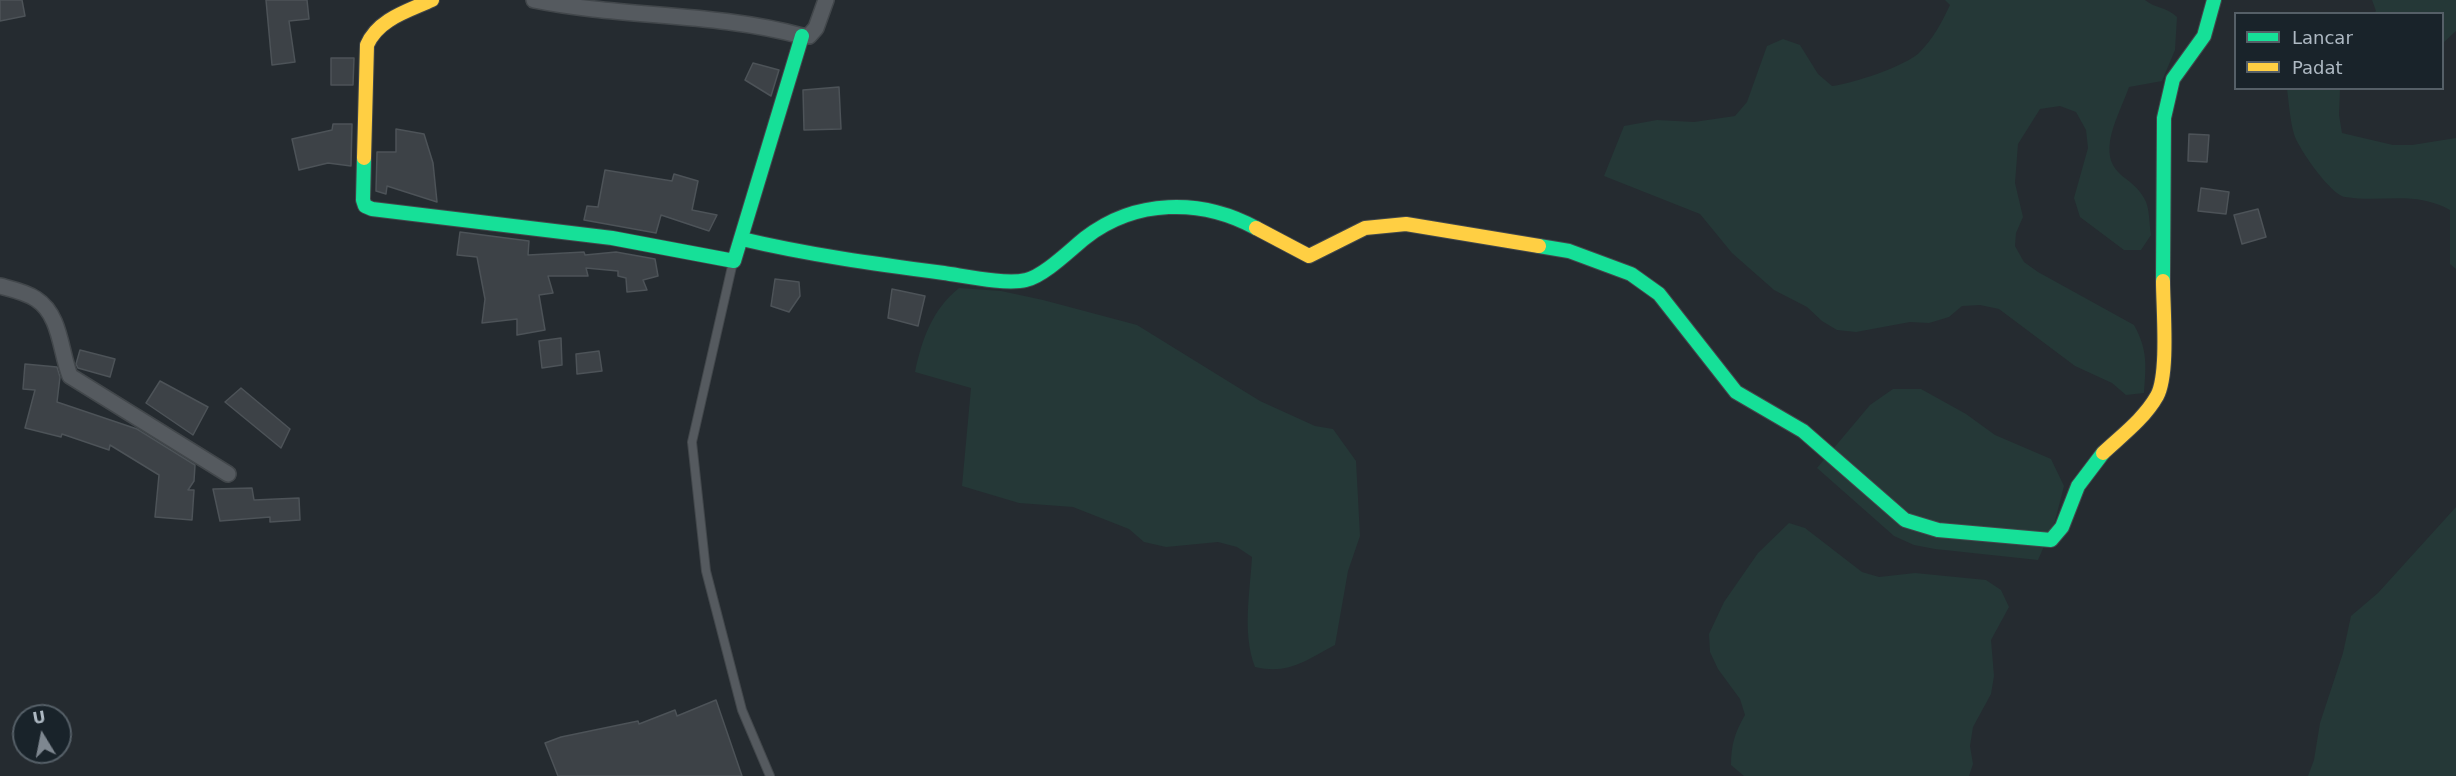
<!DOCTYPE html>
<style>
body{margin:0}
#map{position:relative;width:2456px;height:776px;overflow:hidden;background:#252b30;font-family:"DejaVu Sans",sans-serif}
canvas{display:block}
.legend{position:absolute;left:2234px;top:12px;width:210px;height:78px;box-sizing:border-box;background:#19232a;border:2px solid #555f67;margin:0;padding:8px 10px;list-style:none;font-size:18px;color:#aeb9c3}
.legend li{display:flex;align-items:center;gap:12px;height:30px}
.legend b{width:30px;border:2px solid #555f67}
.north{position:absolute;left:12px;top:704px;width:60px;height:60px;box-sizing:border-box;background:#19232a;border:2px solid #555f67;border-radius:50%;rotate:350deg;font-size:16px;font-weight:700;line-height:24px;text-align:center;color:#aeb9c3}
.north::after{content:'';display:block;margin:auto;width:21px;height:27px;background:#7e8790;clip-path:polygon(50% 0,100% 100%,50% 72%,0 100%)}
</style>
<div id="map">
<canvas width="2456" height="776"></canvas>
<ul class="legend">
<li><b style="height:8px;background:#16e098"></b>Lancar</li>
<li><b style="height:8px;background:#ffcf43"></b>Padat</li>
</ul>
<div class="north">U</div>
</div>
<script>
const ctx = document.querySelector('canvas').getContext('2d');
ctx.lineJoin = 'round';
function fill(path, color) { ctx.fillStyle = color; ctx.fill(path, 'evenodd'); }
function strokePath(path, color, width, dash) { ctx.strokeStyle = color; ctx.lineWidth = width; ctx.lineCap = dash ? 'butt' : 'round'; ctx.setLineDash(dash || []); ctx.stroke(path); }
fill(new Path2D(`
 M1945,0H2145C2154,8 2167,7 2177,17L2175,50L2162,81L2129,87C2123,104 2113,123 2110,141C2105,177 2132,175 2144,198C2150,207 2149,224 2151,235L2141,250H2124L2080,217L2074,198L2088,148L2086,130L2076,112L2060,106L2040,109L2018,144L2015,183L2023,217L2016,233L2015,246L2024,262L2038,272L2134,325C2148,350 2146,366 2144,393L2126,395L2112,383L2075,366L1999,309L1980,305L1962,306L1949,317L1929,323L1910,322L1856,332L1837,330L1822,321L1807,307L1774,290L1732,253L1700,214L1604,176L1624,126L1657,120L1694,122L1735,116L1747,102L1767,46L1783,39L1800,45L1818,74L1832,86C1852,84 1905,66 1919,53C1933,39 1942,22 1950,5Z
 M2372,0H2456V31L2443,43L2442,14L2374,13L2376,11Z
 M2287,89H2340L2339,115L2342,133L2393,145H2412L2456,138V269L2450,264V210C2414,190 2383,203 2345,197C2331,195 2298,148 2294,134C2290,120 2289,104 2287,89Z
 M959,288L1001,291L1043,300L1137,325L1260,401L1315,426L1333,429L1356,461L1360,536L1348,571L1335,645C1306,660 1289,675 1255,667C1242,633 1250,593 1252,557L1237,547L1218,542L1166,547L1144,542L1129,529L1073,507L1019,503L962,486L971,388L915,372C922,339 932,310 959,288Z
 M1893,389H1921L1966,414L1995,435L2051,459L2064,486L2055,521L2038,560L1935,549L1914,545L1894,536L1817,468L1870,405Z
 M2456,507V776H2308L2314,760L2320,723L2343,653L2351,616L2378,593Z
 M1789,523L1805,528L1862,572L1879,577L1915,573L1986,580L2001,590L2009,607L1991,640L1994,676L1991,694L1973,727L1970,746L1973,764L1969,776H1744L1731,765C1731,745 1735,732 1745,715L1740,699L1718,669L1710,652L1709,634L1724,602L1758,553Z`), '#253837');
const building = new Path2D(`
 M0,0H22L25,16L0,21Z
 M266,0H307L309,19L289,21L295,62L272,65Z
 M331,58H354L353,85H331Z
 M753,63L779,70L771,96L745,80Z
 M839,87L841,129L804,130L803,90Z
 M333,124H352L351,166L328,163L299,170L292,139L332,130Z
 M396,129L424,134L433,163L437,202L387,186L386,194L376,191L377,152H396Z
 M2189,134L2209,135L2207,162L2188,161Z
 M605,170L672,181L674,174L698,181L692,210L717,215L709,231L661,215L656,233L584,220L587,206L598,207Z
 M2201,188L2229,192L2226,214L2198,211Z
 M2258,209L2266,237L2242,244L2234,215Z
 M460,232L529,241L528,255L584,252L585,255L616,252L655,259L658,276L643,280L647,290L627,292L626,278L618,276V271L586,268L588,276H548L553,293L539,295L545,330L517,335V319L482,323L485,299L477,257L457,255Z
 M775,279L799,282L800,296L789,312L771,306Z
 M892,289L925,296L918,326L888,318Z
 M561,338L562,365L542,368L539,341Z
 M80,350L115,359L110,377L78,368L76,364Z
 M599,351L602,371L577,374L576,354Z
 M25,364L57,367L60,377L57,402L137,429L195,465L194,481L188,490H194L192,520L155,517L159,475L110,445L109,450L62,434L61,437L25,428L35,390L23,389Z
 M160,381L208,407L193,435L146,403Z
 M241,388L290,429L281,448L225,402Z
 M252,488L254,500L299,498L300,520L270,522V517L220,521L213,489Z
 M716,700L742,776H558L545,743L561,737L638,721L639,724L675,710L677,716Z`);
fill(building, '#3d4247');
strokePath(building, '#4d5358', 1.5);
const lane = new Path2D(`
 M733,262L692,442L706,571L742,710L770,776`);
const street = new Path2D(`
 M534,0C622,18 714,12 802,36H809L816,28L826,0
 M0,286C11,289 26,292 36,299C61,315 60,351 70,376L228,474`);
const fast = new Path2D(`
 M364,158L363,200L365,206L372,209L612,238L734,261L802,36
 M742,239C809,255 876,264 944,273C965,276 1006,285 1026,280C1044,276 1070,250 1085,238C1135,199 1201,198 1256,228
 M1539,246L1569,251L1631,274L1659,294L1736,392L1803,431L1905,520L1938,530L2051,540L2062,527L2078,486L2103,453
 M2163,281L2164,118L2173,79L2204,36L2214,0`);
const slow = new Path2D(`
 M364,158L367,45C378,19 408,11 432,0
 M1256,228L1309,256L1365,228L1406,224L1539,246
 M2103,453C2121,436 2144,419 2157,396C2169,374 2163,308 2163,281`);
strokePath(lane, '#42474b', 10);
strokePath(street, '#42474b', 18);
strokePath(fast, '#42474b', 16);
strokePath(slow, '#42474b', 16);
strokePath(lane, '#555a5f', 8);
strokePath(street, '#555a5f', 15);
strokePath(fast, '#16e098', 14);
strokePath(slow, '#ffcf43', 14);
</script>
